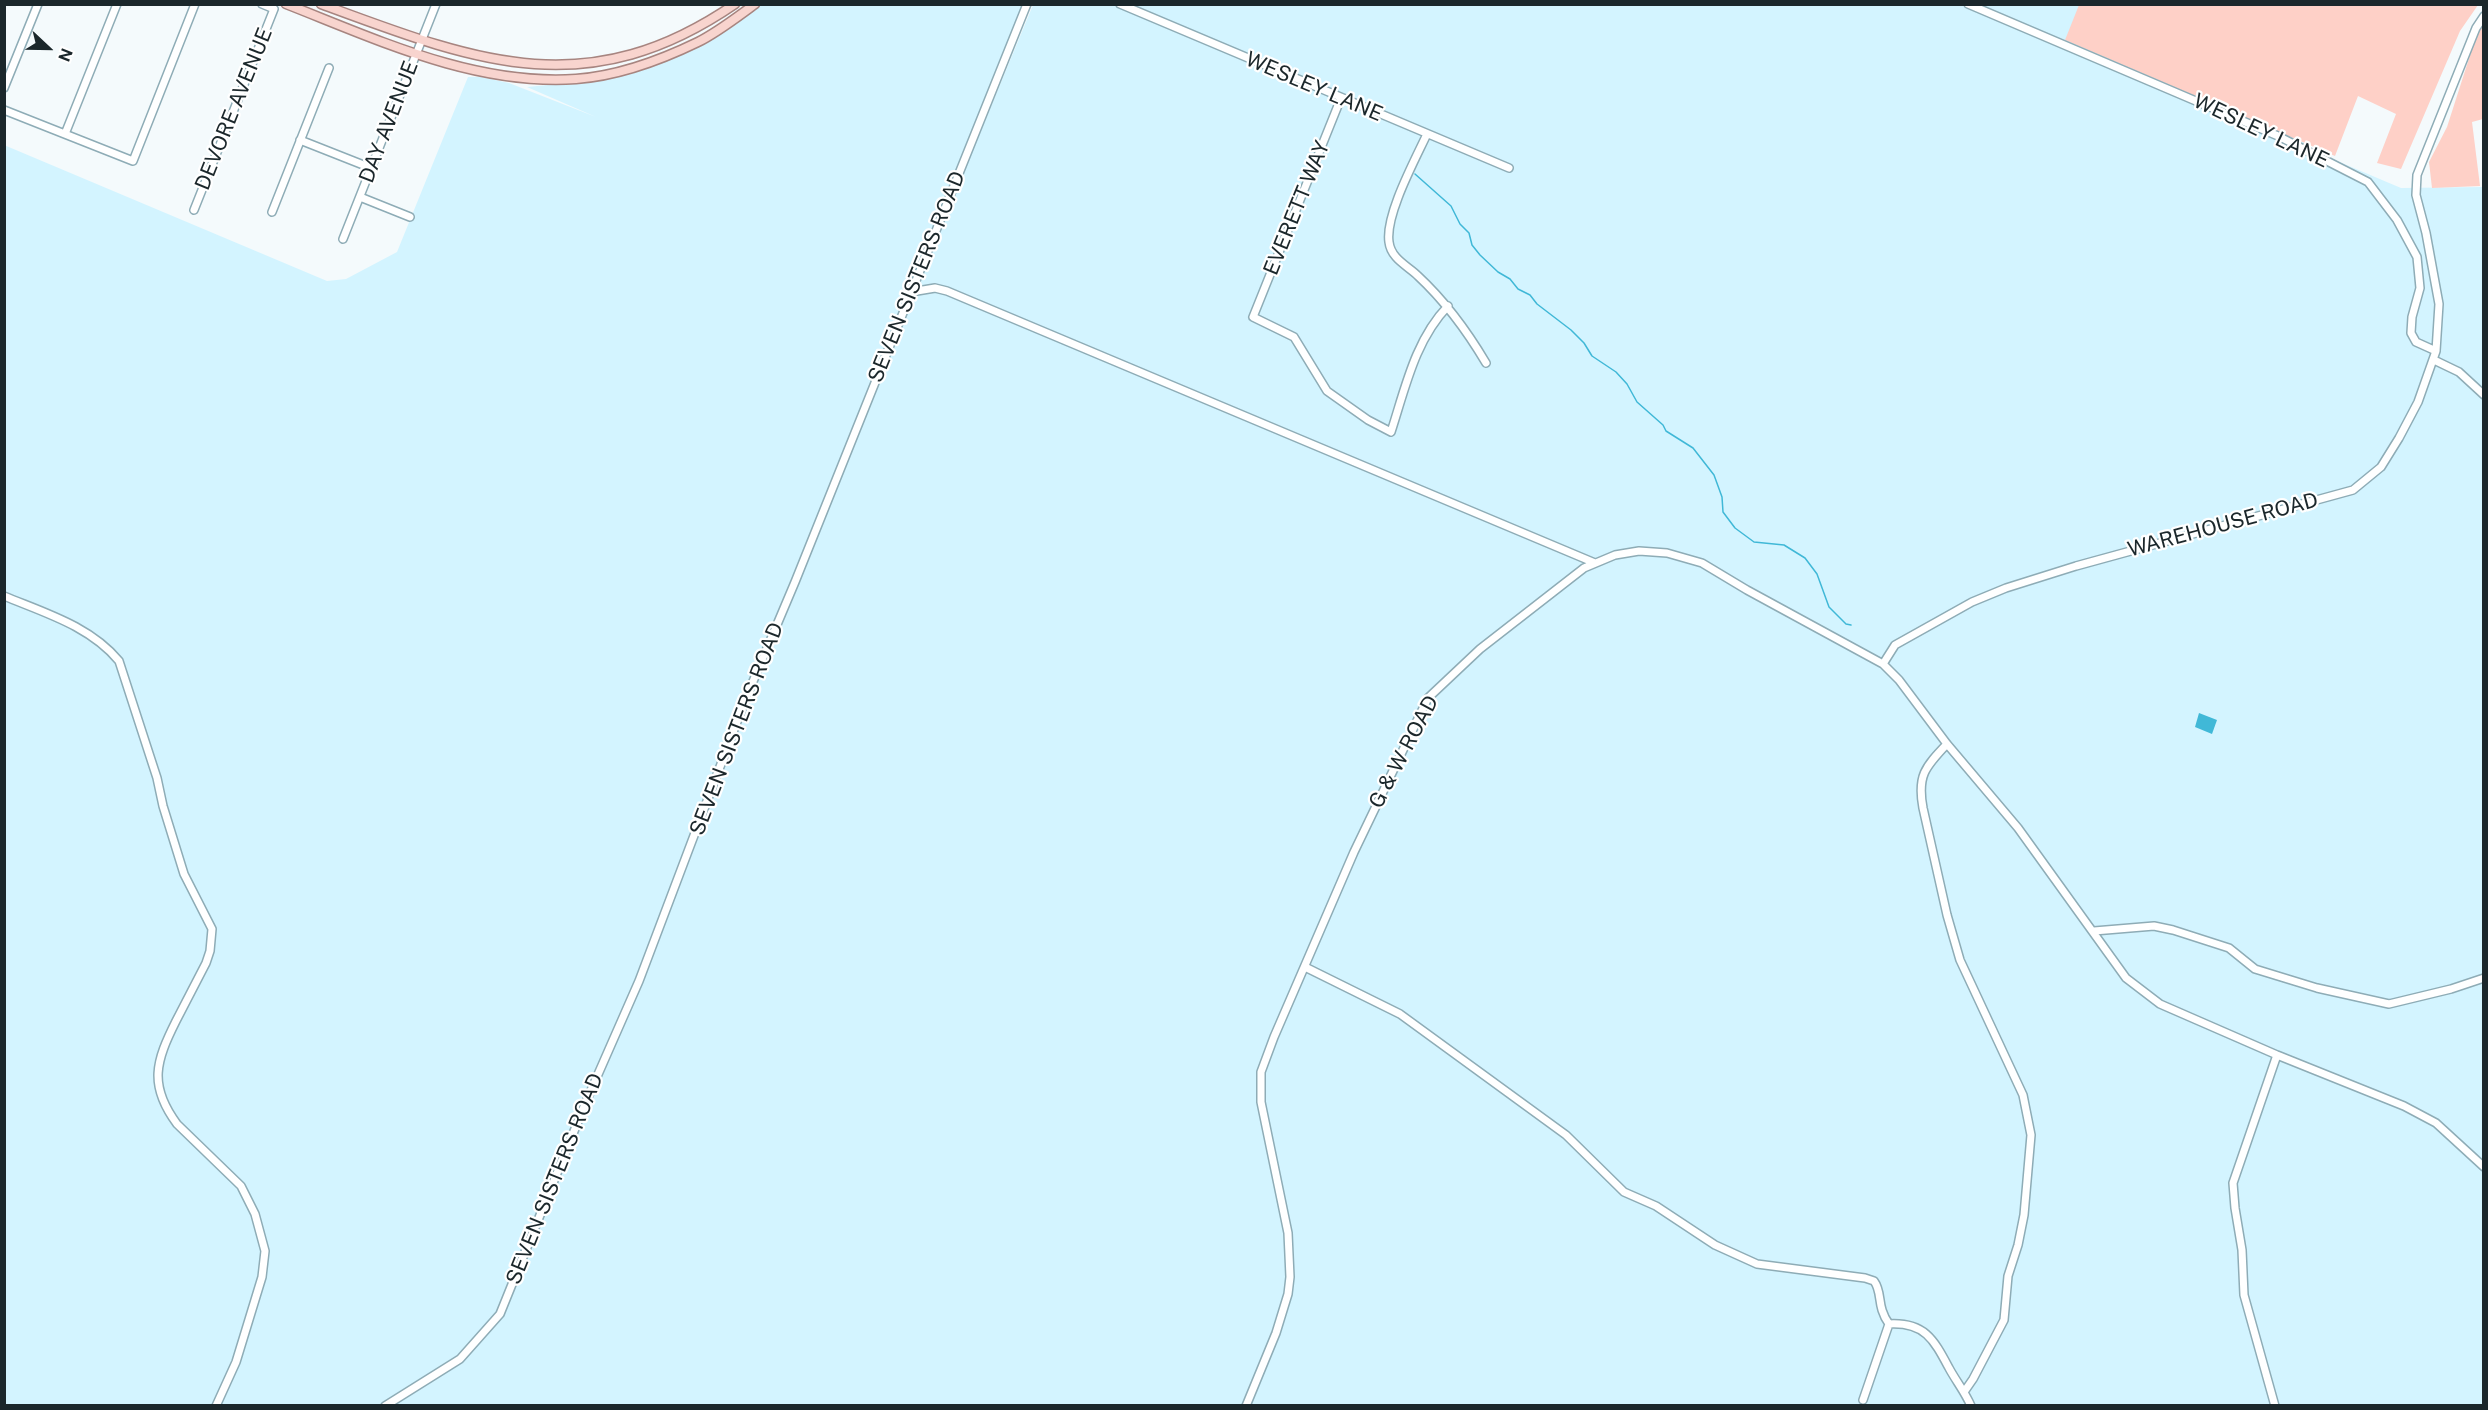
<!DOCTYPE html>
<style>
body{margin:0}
#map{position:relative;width:2488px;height:1410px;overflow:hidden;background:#f4fafc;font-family:"Public Sans",sans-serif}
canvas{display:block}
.frame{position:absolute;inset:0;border:6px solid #1b272b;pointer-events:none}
.north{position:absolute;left:18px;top:18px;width:60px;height:60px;-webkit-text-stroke:4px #fff;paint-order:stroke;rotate:112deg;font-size:16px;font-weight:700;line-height:24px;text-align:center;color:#1b272b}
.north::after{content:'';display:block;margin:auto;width:21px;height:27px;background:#1b272b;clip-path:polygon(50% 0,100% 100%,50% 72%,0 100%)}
</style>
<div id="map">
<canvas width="2488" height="1410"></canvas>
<div class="frame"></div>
<div class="north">N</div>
</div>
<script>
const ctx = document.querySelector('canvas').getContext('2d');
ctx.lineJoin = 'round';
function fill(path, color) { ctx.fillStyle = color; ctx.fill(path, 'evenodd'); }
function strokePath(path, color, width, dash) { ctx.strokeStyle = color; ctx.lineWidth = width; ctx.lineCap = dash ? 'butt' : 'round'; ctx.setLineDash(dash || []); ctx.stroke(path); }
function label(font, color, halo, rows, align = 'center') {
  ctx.font = font + ' "Public Sans",sans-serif'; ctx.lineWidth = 4.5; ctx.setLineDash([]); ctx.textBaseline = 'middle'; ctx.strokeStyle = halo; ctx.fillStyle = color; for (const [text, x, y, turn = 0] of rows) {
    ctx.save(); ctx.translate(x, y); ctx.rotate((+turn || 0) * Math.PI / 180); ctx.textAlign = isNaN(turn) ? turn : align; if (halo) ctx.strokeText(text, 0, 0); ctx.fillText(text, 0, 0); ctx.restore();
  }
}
fill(new Path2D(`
 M2170,4L2327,102L2304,147L2401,188L2483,187V1405H5L4,145L327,281L346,279L397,252L468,77H481L509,83L596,117L527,87L610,79L700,43L752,5H1022L927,246L932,249L1033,5Z`), '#d3f4ff');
fill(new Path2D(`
 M2079,5H2478L2460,31L2401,169L2377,163L2396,114L2358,96L2335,156L2065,40Z
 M2483,15V119L2472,122L2480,186L2432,188L2429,162L2447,127Z`), '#fed0c7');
fill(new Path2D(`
 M2199,713L2217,720L2212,734L2195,727Z`), '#40b8d7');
strokePath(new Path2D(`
 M1415,174L1451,206L1460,224L1469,233L1472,245L1480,255L1498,272L1510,279L1518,289L1530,295L1537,304L1571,330L1584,343L1592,356L1616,372L1627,384L1637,402L1663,425L1666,431L1693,448L1714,475L1722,497L1723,512L1735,528L1754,542L1784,545L1805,558L1817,574L1829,607L1846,624L1851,625`), '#40b8d7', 1.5);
const minor = new Path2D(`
 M1120,4L1509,168
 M1968,4L2278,136L2368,182L2397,220L2417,257L2420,288L2412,317L2411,333L2416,342L2436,351
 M4,88L38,4
 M1341,98L1253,317L1294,337L1327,391L1368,420L1391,432C1405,389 1415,340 1448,306
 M4,110L133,161L195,4
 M65,134L117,4
 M1427,134C1415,160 1385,215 1389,242C1391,259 1408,266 1418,276C1446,302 1467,331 1486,363
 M300,140L371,168
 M360,197L410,217
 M194,210L274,9L262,4
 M272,212L329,68
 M343,239L436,4
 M911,292L935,288L947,291L1595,563
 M2434,360L2459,372L2484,395
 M4,596C45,613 90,626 119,661L157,778L163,806L184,874L212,929L210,951L206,963C196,982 186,1002 176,1021C156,1061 148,1085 177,1124L241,1186L255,1214L265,1251L262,1277L236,1362L216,1406
 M1883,664L1895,645L1972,602L2006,588L2076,566L2353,490L2381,467L2399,438L2418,402L2436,351L2439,304L2426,233L2416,195L2417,175L2476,28L2484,16
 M1947,744C1925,767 1917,776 1923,808L1947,915L1960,960L2023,1095L2031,1135L2024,1215L2018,1245L2008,1276L2004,1320L1973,1379L1964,1392
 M2094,931L2154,926L2173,930L2229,948L2255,969L2317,988L2389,1004L2451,989L2484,978
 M1305,967L1400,1014L1566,1135L1624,1192L1656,1206L1715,1245L1757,1264L1865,1278L1874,1281C1883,1293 1876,1306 1889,1324C1925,1322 1934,1340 1949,1368C1956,1381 1965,1392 1971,1406
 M1863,1400L1889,1324
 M385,1406L460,1359L500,1314L585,1104L639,981L746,698L795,582L1027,4
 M1246,1406L1276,1333L1288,1294L1290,1277L1288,1233L1261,1102V1072L1274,1037L1354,852L1428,698L1480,649L1584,568L1615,555L1639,551L1667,553L1702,563L1747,590L1883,664L1899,680L1947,744L2018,828L2126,978L2160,1004L2277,1055L2404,1106L2436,1123L2484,1167
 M2275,1406L2244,1295L2242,1250L2235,1208L2233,1183L2277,1055`);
const major = new Path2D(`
 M286,4C378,40 475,86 576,79C617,76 661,60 698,42C718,32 737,17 755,4
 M321,4C475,61 586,106 735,4`);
strokePath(minor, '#8eacb6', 10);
strokePath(major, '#a78580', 11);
strokePath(minor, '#fff', 7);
strokePath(major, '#f8d4ce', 8);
label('21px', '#1b272b', '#fff', [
 ["WESLEY LANE",1314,87,23],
 ["DEVORE AVENUE",234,109,-68],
 ["DAY AVENUE",389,122,-69],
 ["WESLEY LANE",2261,131,25],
 ["EVERETT WAY",1297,208,-68],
 ["SEVEN SISTERS ROAD",917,277,-68],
 ["WAREHOUSE ROAD",2223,525,-15],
 ["SEVEN SISTERS ROAD",737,729,-69],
 ["G & W ROAD",1404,752,-62],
 ["SEVEN SISTERS ROAD",555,1179,-68]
]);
</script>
